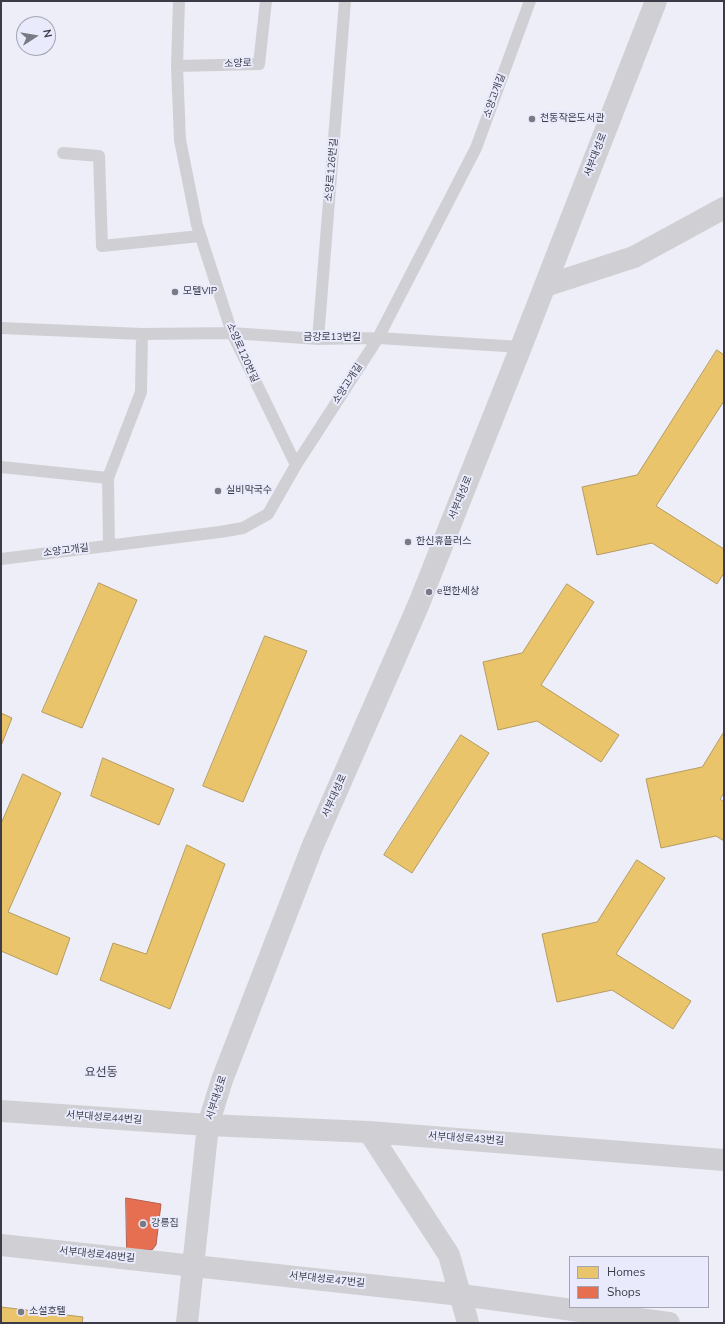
<!DOCTYPE html>
<meta charset="utf-8">
<style>
body{margin:0}
#map{position:relative;width:725px;height:1324px;overflow:hidden;background:#eeeef8;font-family:"Nunito Sans",sans-serif}
canvas{display:block}
.frame{position:absolute;inset:0;border:2px solid #3b3c47;pointer-events:none}
.legend{position:absolute;left:569px;top:1256px;width:140px;height:52px;box-sizing:border-box;background:#e9ebfd;border:1px solid #a3a5b4;margin:0;padding:5px 7px;list-style:none;font-size:12px;color:#3b3c47}
.legend li{display:flex;align-items:center;gap:8px;height:20px}
.legend b{width:20px;border:1px solid #a3a5b4}
.north{position:absolute;left:16px;top:16px;width:40px;height:40px;box-sizing:border-box;background:#e9ebfd;border:1px solid #a3a5b4;border-radius:50%;rotate:78deg;font-size:11px;font-weight:700;line-height:16px;text-align:center;color:#3b3c47}
.north::after{content:'';display:block;margin:auto;width:14px;height:18px;background:#7a7a85;clip-path:polygon(50% 0,100% 100%,50% 72%,0 100%)}
</style>
<div id="map">
<canvas width="725" height="1324"></canvas>
<div class="frame"></div>
<ul class="legend">
<li><b style="height:11px;background:#e9c46a"></b>Homes</li>
<li><b style="height:11px;background:#e76f51"></b>Shops</li>
</ul>
<div class="north">N</div>
</div>
<script>
const ctx = document.querySelector('canvas').getContext('2d');
ctx.lineJoin = 'round';
function fill(path, color) { ctx.fillStyle = color; ctx.fill(path, 'evenodd'); }
function strokePath(path, color, width, dash) { ctx.strokeStyle = color; ctx.lineWidth = width; ctx.lineCap = dash ? 'butt' : 'round'; ctx.setLineDash(dash || []); ctx.stroke(path); }
function label(font, color, halo, rows, align = 'center') {
  ctx.font = font + ' "Nunito Sans","Noto Sans KR",sans-serif'; ctx.lineWidth = 4; ctx.setLineDash([]); ctx.textBaseline = 'middle'; ctx.strokeStyle = halo; ctx.fillStyle = color; for (const [text, x, y, turn = 0] of rows) {
    ctx.save(); ctx.translate(x, y); ctx.rotate((+turn || 0) * Math.PI / 180); ctx.textAlign = isNaN(turn) ? turn : align; if (halo) ctx.strokeText(text, 0, 0); ctx.fillText(text, 0, 0); ctx.restore();
  }
}
const homes = new Path2D(`
 M717,350L724,355V401L656,506L724,549V573L717,584L652,543L597,555L582,487L637,475Z
 M99,583L137,600L82,728L42,712Z
 M567,584L594,602L541,685L619,735L601,762L537,721L498,730L483,662L522,653Z
 M265,636L307,651L243,802L203,786Z
 M1,713L12,718L1,746Z
 M724,732V793L720,799L724,802V841L716,836L661,848L646,779L702,767Z
 M461,735L489,753L412,873L384,855Z
 M103,758L174,789L159,825L91,796Z
 M23,774L61,793L8,912L70,938L57,975L1,951V824Z
 M187,845L225,864L170,1009L100,980L113,943L146,954Z
 M637,860L665,878L616,954L691,1001L673,1029L612,990L557,1002L542,934L597,922Z
 M1,1307L83,1317L82,1323H1Z`);
fill(homes, '#e9c46a');
strokePath(homes, '#b59b60', 1);
const shops = new Path2D(`
 M126,1198L161,1204L156,1245L152,1250L127,1249Z`);
fill(shops, '#e76f51');
strokePath(shops, '#b3604e', 1);
strokePath(new Path2D(`
 M179,1L177,66L180,140L197,225L232,333L296,465
 M177,66L259,64L266,1
 M63,153L99,156L102,246L200,236
 M1,328L142,334L232,333L318,339L378,338L521,347
 M318,339L345,1
 M1,467L108,478
 M109,546L108,478L141,392L142,334
 M1,559L220,532L243,528L268,514L296,465L378,338L476,148L530,1`), '#d0d0d4', 12);
strokePath(new Path2D(`
 M545,286L634,257L724,208
 M1,1111L208,1125L369,1132L724,1160
 M369,1132L449,1255L468,1323
 M1,1245L461,1295L669,1323`), '#d0d0d4', 22);
strokePath(new Path2D(`
 M187,1323L208,1125L222,1080L313,845L418,606L521,347L656,1`), '#cfcfd4', 22);
for (const [x, y, r, color] of [
 [532,119,4,"#7a7a85"],
 [175,292,4,"#7a7a85"],
 [218,491,4,"#7a7a85"],
 [408,542,4,"#7a7a85"],
 [429,592,4,"#7a7a85"],
 [143,1224,4,"#7a7a85"],
 [21,1312,4,"#7a7a85"]
]) { const dot = new Path2D(); dot.arc(x, y, r, 0, 2 * Math.PI); ctx.fillStyle = color; ctx.fill(dot); strokePath(dot, '#e9ebfd', 1.5); }
label('10px', '#3b3c47', '#e9ebfd', [
 ["소양로",238,64,-2],
 ["소양고개길",495,96,-70],
 ["서부대성로",596,155,-69],
 ["소양로126번길",332,170,-85],
 ["금강로13번길",332,338],
 ["소양로120번길",242,353,66],
 ["소양고개길",348,384,-57],
 ["서부대성로",461,498,-68],
 ["소양고개길",66,551,-7],
 ["서부대성로",335,796,-66],
 ["서부대성로",217,1098,-72],
 ["서부대성로44번길",104,1118,4],
 ["서부대성로43번길",466,1139,4],
 ["서부대성로48번길",97,1255,6],
 ["서부대성로47번길",327,1280,6]
]);
label('10px', '#3b3c47', '#e9ebfd', [
 ["천동작은도서관",540,119],
 ["모텔VIP",183,292],
 ["실비막국수",226,491],
 ["한신휴플러스",416,542],
 ["e편한세상",437,592],
 ["강릉집",151,1224],
 ["소설호텔",29,1312]
], 'left');
label('12px', '#3b3c47', '#e9ebfd', [
 ["요선동",101,1073]
]);
</script>
